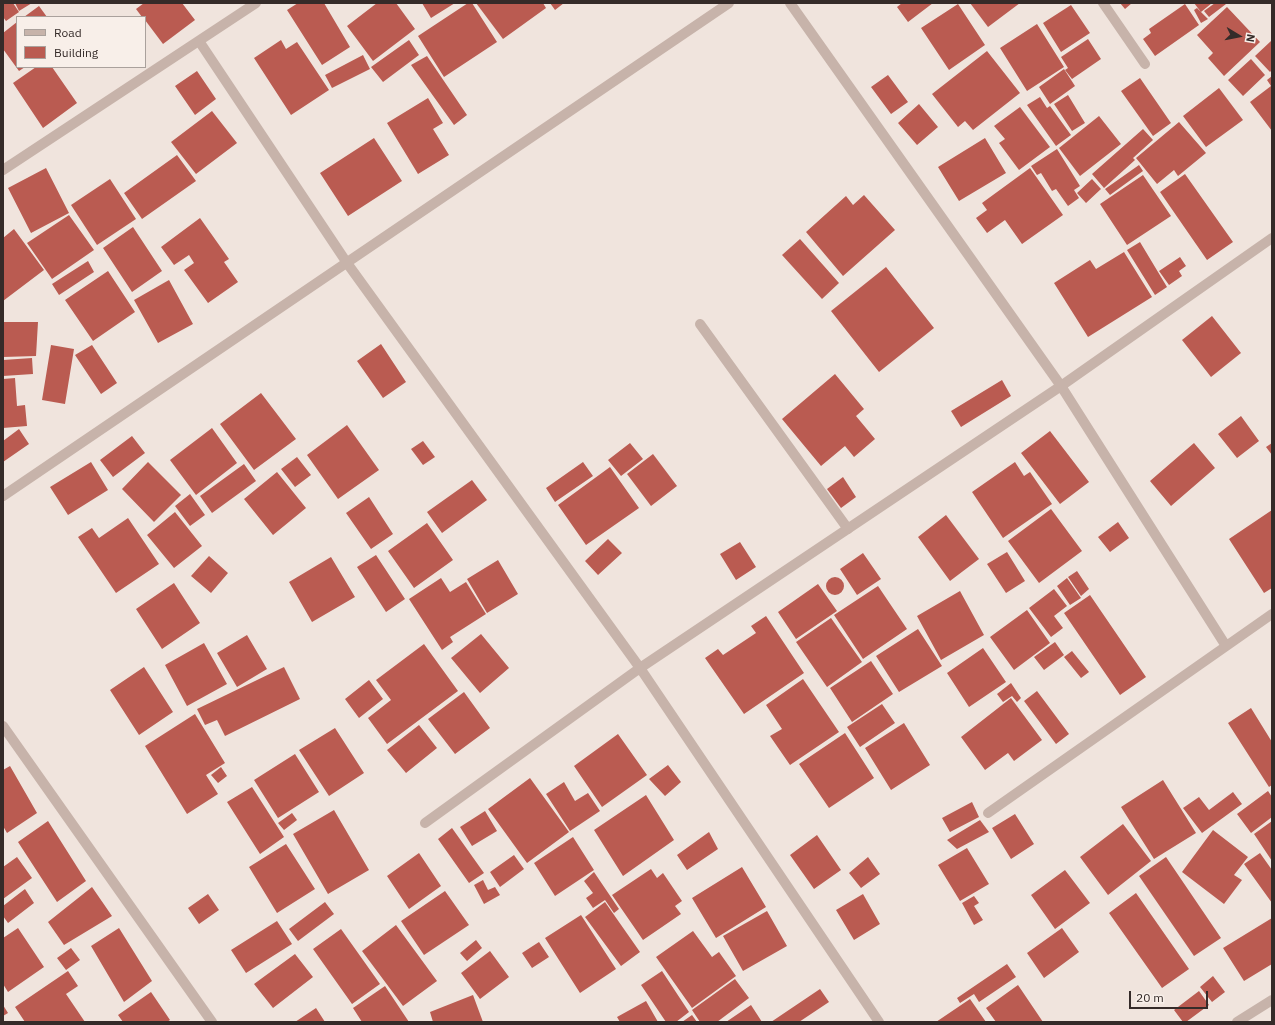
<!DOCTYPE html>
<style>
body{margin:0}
#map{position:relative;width:1275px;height:1025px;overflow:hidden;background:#f0e4dd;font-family:"IBM Plex Sans",sans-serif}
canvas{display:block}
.frame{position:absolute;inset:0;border:4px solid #352b29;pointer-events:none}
.legend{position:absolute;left:16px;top:16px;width:130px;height:52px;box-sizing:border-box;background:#f8efe9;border:1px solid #aaa19c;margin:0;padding:5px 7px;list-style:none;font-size:12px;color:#352b29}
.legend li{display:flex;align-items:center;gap:8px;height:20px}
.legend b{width:20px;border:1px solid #aaa19c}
.north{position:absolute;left:1219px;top:16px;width:40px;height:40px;-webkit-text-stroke:3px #f8efe9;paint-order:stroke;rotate:100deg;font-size:11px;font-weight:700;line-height:16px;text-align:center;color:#352b29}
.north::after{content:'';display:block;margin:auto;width:14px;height:18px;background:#352b29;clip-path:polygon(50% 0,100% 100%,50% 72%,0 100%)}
.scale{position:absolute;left:1129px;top:991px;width:79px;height:18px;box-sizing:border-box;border:2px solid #352b29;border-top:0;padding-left:5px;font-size:12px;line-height:14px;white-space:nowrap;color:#352b29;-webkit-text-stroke:3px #f8efe9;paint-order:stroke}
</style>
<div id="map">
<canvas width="1275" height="1025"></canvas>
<div class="frame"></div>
<ul class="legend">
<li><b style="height:5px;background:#c7b3aa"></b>Road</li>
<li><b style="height:11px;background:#ba5b51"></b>Building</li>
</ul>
<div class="north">N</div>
<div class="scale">20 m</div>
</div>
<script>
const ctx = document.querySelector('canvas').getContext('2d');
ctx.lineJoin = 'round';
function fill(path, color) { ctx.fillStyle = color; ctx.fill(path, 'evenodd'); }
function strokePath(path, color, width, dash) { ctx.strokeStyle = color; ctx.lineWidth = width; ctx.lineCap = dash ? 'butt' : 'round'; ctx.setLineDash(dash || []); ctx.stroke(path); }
fill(new Path2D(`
 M3,3H13L19,12L6,21L3,17Z
 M15,3H32L19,11Z
 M144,3H182L195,20L163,44L145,20V17H142L136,9Z
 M298,3H324L350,47L322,65L287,10Z
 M377,3H396L415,29L373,61L347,26Z
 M422,3H455L431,18Z
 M468,3H472L497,42L444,77L418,36Z
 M476,3H543L546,8L503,39Z
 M550,3H564L555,10Z
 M902,3H933L908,22L897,7Z
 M970,3H1020L988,27Z
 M1120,3H1132L1125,9Z
 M1194,3H1212L1201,12Z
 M1215,3L1226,4L1209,17L1204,11Z
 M958,4L985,45L949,70L921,28Z
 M1185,4L1199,25L1155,56L1143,39L1151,33L1149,29Z
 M1071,5L1090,33L1061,52L1043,23Z
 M39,6L47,17H24Z
 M1227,7L1260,42L1224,76L1208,58L1213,53L1197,35Z
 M1197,8L1208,19L1201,23L1194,10Z
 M17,22V67H25L19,71L3,49V33Z
 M1037,24L1064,67L1027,91L1000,48Z
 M1088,39L1101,59L1072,79L1065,70L1068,68L1061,57Z
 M281,40L286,49L297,42L329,90L291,115L254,58Z
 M409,40L419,55L383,82L371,67Z
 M1271,41L1272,70L1270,72L1255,56Z
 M987,51L1020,93L973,130L965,121L958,127L932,94Z
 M363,55L370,69L332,88L325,75Z
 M427,56L467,115L454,125L411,65Z
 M1251,59L1265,75L1243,96L1228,80Z
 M36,67H52L77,103L43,128L13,83Z
 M1064,69L1075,86L1050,104L1039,87Z
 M197,71L216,99L195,115L175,86Z
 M888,75L908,102L891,114L871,87Z
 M1272,76V131L1250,102L1271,86L1267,80Z
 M1140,78L1171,123L1153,136L1121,91Z
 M1219,88L1243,120L1206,147L1183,116Z
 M1068,95L1085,123L1072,131L1054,104Z
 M1040,97L1047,108L1050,106L1071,135L1056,146L1027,105Z
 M428,98L443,123L433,129L449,155L418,174L387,123Z
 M919,104L938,127L917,145L898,123Z
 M1020,107L1050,147L1019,170L999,143L1005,139L994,126Z
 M212,111L237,143L196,174L171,142Z
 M1099,116L1121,144L1080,176L1059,148Z
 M1179,122L1206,153L1178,176L1174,170L1157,184L1136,158Z
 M1143,129L1153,140L1133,158L1135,160L1104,188L1092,174Z
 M374,138L402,181L348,216L320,173Z
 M985,138L1006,173L959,201L938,167Z
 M1057,149L1080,186L1074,190L1079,198L1068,206L1056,189L1052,191L1041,173L1037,175L1031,166Z
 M177,155L196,181L142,219L124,193Z
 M1139,165L1143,171L1110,195L1105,189Z
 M46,168L69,213L31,233L8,188Z
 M1030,168L1063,215L1022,244L1005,220L987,233L976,218L987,210L982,203Z
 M1185,174L1233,242L1207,260L1160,192Z
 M1143,175L1171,216L1127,245L1100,204Z
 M110,179L136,219L97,245L71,205Z
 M1092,179L1101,189L1086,203L1077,193Z
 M864,195L895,230L843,276L806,232L846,196L853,205Z
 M69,215L94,250L52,279L27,243Z
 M200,218L229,259L224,262L238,282L208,303L184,270L194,263L189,255L174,265L161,247Z
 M133,227L162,271L132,292L103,248Z
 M14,229L44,270L3,301V238Z
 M800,239L839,283L822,299L782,255Z
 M1140,242L1167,287L1155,295L1127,250Z
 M1124,252L1152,297L1088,337L1054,283L1090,260L1096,269Z
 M1180,257L1186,266L1179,271L1182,276L1169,285L1159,271Z
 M88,261L94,272L59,295L52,284Z
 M886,267L934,328L879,372L831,311Z
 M108,271L135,312L93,341L65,300Z
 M169,280L193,324L158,343L134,300Z
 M1212,316L1241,353L1211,377L1182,340Z
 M3,322H38L36,356L3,357Z
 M381,344L406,382L383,398L357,361Z
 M51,345L74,349L65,404L42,400Z
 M92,345L117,383L101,394L75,355Z
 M32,358L33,374L3,376V360Z
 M835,374L864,409L856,416L875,439L854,457L845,446L821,466L782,419Z
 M15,378L17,406L25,405L27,426L3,428V379Z
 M1002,380L1011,396L961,427L951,411Z
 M261,393L296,439L254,470L220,424Z
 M1241,416L1259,441L1237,458L1218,434Z
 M347,425L379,470L338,499L307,455Z
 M212,428L237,463L196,495L170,460Z
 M19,429L29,444L3,462V441Z
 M1050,431L1089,482L1060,504L1021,453Z
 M132,436L145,453L113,477L100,460Z
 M423,441L435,457L423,465L411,449Z
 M630,443L643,459L621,476L608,460Z
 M1194,443L1215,468L1171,506L1150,481Z
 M1272,443V455L1266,447Z
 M653,454L677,486L651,506L627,474Z
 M297,457L311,475L295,487L281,469Z
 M91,462L108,490L68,515L50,487Z
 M148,462L181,495L154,522L122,489Z
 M583,462L593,476L555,502L546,488Z
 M1015,462L1024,476L1030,472L1052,504L1003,538L972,492Z
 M244,464L256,481L212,513L200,496Z
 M610,467L639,508L586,545L558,505Z
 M277,472L306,508L273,535L244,499Z
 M843,477L856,497L841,508L827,489Z
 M472,480L487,500L442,533L427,512Z
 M190,494L205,515L190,526L175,506Z
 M369,497L393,534L371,549L346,513Z
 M1051,509L1082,551L1039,583L1008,541Z
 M1272,510V588L1264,593L1229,539Z
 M175,512L202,546L174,568L147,535Z
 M946,515L979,559L950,581L918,537Z
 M128,518L159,564L116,593L78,537L92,528L99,538Z
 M1118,522L1129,538L1110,552L1098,537Z
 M427,523L453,560L414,588L388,551Z
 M608,539L622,553L598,575L585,561Z
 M740,542L756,567L736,580L720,554Z
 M1007,552L1025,581L1006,593L987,564Z
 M863,553L881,579L857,595L840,569Z
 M376,555L405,599L386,612L357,567Z
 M209,556L228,573L211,593L191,576Z
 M331,557L355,597L312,622L289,582Z
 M498,560L518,594L487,613L467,579Z
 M1077,571L1089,589L1081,596L1068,577Z
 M826 586a9 9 0 1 1 18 0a9 9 0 1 1-18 0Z
 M441,578L450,592L466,582L486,614L450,637L453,642L442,650L409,599Z
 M1067,578L1081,598L1070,605L1057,586Z
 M174,583L200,623L162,649L136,609Z
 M818,584L837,611L796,639L778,612Z
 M878,586L907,629L863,659L834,615Z
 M1054,589L1067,606L1054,616L1063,628L1051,637L1029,608Z
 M960,591L984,635L941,660L917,616Z
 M1090,595L1146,677L1120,695L1064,613Z
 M1027,610L1050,643L1014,670L990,637Z
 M766,616L804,673L744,714L705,658L718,649L723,655L756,633L751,626Z
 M831,618L862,662L827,687L796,642Z
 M918,629L942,666L899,692L876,656Z
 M481,634L509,668L480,693L451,658Z
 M247,635L267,669L237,687L217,653Z
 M1055,642L1064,655L1044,670L1034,657Z
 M204,643L227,684L187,706L165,665Z
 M424,644L458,691L387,744L368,718L391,700L376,680Z
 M983,648L1006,682L969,707L947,673Z
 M1072,651L1089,672L1081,678L1064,657Z
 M871,661L893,694L852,722L830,688Z
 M144,667L173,712L139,735L110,690Z
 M284,667L300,699L225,736L217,720L205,725L197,709Z
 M803,679L839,732L790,765L770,736L782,729L766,705Z
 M369,680L383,699L359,718L345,699Z
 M1011,683L1021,698L1017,702L1012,696L1003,702L997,694Z
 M1037,691L1069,734L1056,744L1024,701Z
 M464,692L490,728L455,754L428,719Z
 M1011,698L1042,740L1014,761L1008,753L985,770L961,737Z
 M882,704L895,723L860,747L847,727Z
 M1251,708L1272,742V785L1269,787L1228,723Z
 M195,714L225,763L206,775L218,794L187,814L145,746Z
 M904,723L930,765L891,790L865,748Z
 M419,725L437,748L406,773L387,750Z
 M335,728L364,773L329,796L299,750Z
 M845,733L874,778L829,808L799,764Z
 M618,734L647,775L602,807L574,766Z
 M295,754L319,792L278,818L254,780Z
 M668,765L681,782L665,796L649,779Z
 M10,766L37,813L7,833L3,826V770Z
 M221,767L227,776L218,783L211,775Z
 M530,778L569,832L527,863L488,809Z
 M1163,780L1196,833L1154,859L1121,807Z
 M564,782L575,801L588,793L600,811L570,831L546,794Z
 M252,787L284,837L260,854L227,802Z
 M1268,791L1272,797V817L1251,833L1237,814Z
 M1233,792L1242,804L1202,833L1183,808L1199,797L1209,810Z
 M646,795L674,840L623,876L594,830Z
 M972,802L979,817L950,832L942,818Z
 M334,810L369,870L328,894L293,834Z
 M485,811L497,831L472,846L460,827Z
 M292,813L297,820L284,830L278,823Z
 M1015,814L1034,844L1011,859L992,828Z
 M980,820L989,832L957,849L947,840Z
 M48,821L86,881L57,902L18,842Z
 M1272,821V861L1254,834Z
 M1123,824L1151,861L1108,895L1080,857Z
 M452,828L484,873L469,883L438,839Z
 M1213,830L1248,857L1234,875L1242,880L1224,904L1182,872Z
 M709,832L718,849L687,870L677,855Z
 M817,835L841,870L814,889L790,855Z
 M573,837L594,870L555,896L534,863Z
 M286,844L315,889L277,913L249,867Z
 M967,848L989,884L960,901L938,865Z
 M419,853L441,886L409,909L387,876Z
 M1260,853L1272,870V903L1244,864Z
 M514,855L524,869L500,887L490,872Z
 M17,857L32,878L3,899V867Z
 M868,857L880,874L861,888L849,873Z
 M1166,857L1221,938L1194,956L1139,876Z
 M742,867L766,907L716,938L692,898Z
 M651,869L657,878L663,873L682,901L675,906L681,914L643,940L612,895Z
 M1065,870L1090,903L1055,929L1031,895Z
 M594,872L619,909L614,913L605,900L593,908L586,898L593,893L584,881Z
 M483,880L488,890L495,887L500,895L484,904L474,885Z
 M92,887L112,916L64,945L48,922Z
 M25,889L34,903L8,923L3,916V906Z
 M445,891L469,925L424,955L401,921Z
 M1136,893L1189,969L1162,988L1109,913Z
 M208,894L219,910L199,924L188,908Z
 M863,894L880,924L854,940L836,910Z
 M974,896L979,903L974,906L983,920L974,925L962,903Z
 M325,902L334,914L298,941L289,929Z
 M605,902L640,952L621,966L585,917Z
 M767,911L787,946L743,971L723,936Z
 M581,915L616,969L580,993L545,938Z
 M1272,918V964L1244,981L1223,948Z
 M277,921L292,944L246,973L231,950Z
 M396,925L437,981L403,1006L362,951Z
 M18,928L44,967L8,992L3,984V938Z
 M119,928L152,981L124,1002L91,946Z
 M1062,928L1079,952L1044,978L1027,953Z
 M341,929L380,984L352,1004L313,949Z
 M693,931L712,957L719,952L736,976L692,1008L656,957Z
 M476,940L482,948L467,961L460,953Z
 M539,942L549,957L532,968L522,953Z
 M71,948L80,960L66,970L57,958Z
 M490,951L509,977L480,999L461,973Z
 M295,954L313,977L273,1008L254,984Z
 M1007,964L1016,977L979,1002L974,994L960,1003L957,998Z
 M68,971L78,986L66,994L85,1022H25L15,1007Z
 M662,971L689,1012L676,1022H666L641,985Z
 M1213,976L1225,992L1212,1002L1200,987Z
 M735,979L749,998L717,1022H700L692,1010Z
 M1018,985L1043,1022H996L986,1008Z
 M385,986L409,1022H362L353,1008Z
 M820,989L829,1002L799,1022H771Z
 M1199,991L1209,1005L1186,1022H1183L1174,1010Z
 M151,992L170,1020L167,1022H123L118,1015Z
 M473,995L483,1022H433L430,1012Z
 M970,999L986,1022H936Z
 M646,1001L658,1022H620L617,1017Z
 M3,1005L8,1013L3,1016Z
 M751,1005L762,1022H726Z
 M316,1008L325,1022H295Z
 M692,1015L697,1022H682Z`), '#ba5b51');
strokePath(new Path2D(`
 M700,324L848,529`), '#c7b3aa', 10);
strokePath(new Path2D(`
 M790,3L1061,386L1226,646
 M1103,3L1145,64
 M199,41L347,263L640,668L879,1022
 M3,170L256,3
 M3,496L729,3
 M3,726L212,1022
 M988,813L1272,614
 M425,823L640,668L1061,386L1272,238
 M1237,1022L1272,1000`), '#c7b3aa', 10);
</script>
